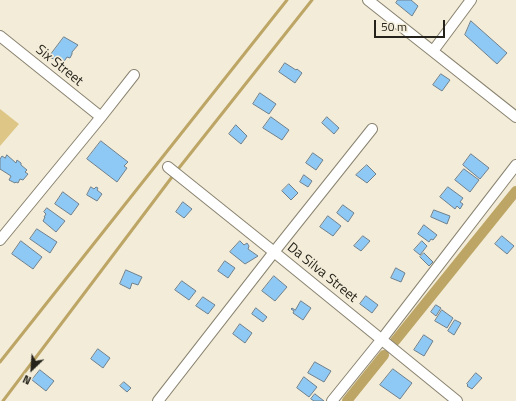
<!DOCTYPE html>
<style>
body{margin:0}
#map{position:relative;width:516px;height:401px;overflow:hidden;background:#f3ecd8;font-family:"Titillium Web",sans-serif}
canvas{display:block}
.north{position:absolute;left:12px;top:349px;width:40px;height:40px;-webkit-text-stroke:3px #f3ecd8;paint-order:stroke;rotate:205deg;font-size:11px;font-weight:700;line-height:16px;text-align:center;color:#24221a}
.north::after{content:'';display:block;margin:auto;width:14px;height:18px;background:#24221a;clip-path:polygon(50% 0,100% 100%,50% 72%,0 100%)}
.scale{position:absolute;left:374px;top:20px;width:71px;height:18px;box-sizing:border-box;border:2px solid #24221a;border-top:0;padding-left:5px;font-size:12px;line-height:14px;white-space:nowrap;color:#24221a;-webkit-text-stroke:3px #f3ecd8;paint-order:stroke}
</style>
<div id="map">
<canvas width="516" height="401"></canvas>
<div class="north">N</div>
<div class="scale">50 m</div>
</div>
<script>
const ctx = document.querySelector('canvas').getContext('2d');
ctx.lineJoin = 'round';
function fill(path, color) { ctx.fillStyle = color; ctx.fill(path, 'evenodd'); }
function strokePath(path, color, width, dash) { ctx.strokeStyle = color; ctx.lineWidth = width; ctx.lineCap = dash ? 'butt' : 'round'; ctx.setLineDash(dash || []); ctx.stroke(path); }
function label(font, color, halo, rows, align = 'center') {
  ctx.font = font + ' "Titillium Web",sans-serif'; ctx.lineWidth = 3.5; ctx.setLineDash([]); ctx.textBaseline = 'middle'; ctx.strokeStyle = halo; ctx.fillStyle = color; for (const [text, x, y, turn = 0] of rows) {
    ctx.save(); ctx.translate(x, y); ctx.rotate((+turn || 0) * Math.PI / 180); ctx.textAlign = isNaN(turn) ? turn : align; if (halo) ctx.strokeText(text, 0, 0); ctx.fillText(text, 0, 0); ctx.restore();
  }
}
fill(new Path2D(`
 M0,109L19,124L0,146Z`), '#ddc686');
strokePath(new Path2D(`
 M0,362L287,0
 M3,401L175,173L312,0`), '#bca565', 3);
strokePath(new Path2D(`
 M395,341L516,191
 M347,401L384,355`), '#bca565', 10);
const building = new Path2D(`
 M398,0H411L418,6L412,16L396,3Z
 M471,21L507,53L497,64L465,35Z
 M64,37L78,45L72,52V54L70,58L67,57L63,63L49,57Z
 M285,63L296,70L297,69L302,73L295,83L279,72Z
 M441,74L450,80L442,91L433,85Z
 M260,93L276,104L269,114L253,104Z
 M271,117L289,130L282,140L263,128Z
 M327,117L339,128L334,134L322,123Z
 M236,125L247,136L241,144L229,134Z
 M101,141L128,162L124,166L127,168L117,182L87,159Z
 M313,153L323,160L316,170L306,163Z
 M471,154L489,168L480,179L463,165Z
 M7,155L16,163L17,160L21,163V165L27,170L25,172L28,174L23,180L20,179L18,183L16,182L15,183L9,180L11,176L0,169V159L2,156L5,158Z
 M367,165L376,174L367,183L356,175Z
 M464,169L479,180L470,192L455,180Z
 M304,175L312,181L308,187L300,182Z
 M289,184L298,193L291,200L282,191Z
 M91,187L94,189L96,187L98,188L97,190L102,194L97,201L87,195Z
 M448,187L463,198L460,202L463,204L460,209L457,206L455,209L440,197Z
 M63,192L79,204L71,215L55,204Z
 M183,202L192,209L184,218L176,212Z
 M343,205L354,213L348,222L337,213Z
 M47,208L65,221L56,232L43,221L45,217H44L46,214L44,212Z
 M434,210L450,216L447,224L431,217Z
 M328,216L341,226L333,236L320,227Z
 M424,225L437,235L433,240L431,239L429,242L418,234Z
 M37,229L57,242L50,253L30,239Z
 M363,236L370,241L361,251L354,246Z
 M502,236L514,246L507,254L495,244Z
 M21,241L42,257L33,269L12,254Z
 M240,241L244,245L247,243L249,246L248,249L258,256L245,264L230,252Z
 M422,241L427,246L420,255L414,250Z
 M424,253L433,262L429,266L420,257Z
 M225,261L235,268L228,278L218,271Z
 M396,268L405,273L401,282L391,278Z
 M126,270L142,277L138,285L132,283L130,289L120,284Z
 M274,276L287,287L275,301L262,291Z
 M182,281L196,291L189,300L175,290Z
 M366,296L378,305L372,313L360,304Z
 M203,297L215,305L208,314L196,306Z
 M301,301L311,308L303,320L293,313L294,311L291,309L292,308L295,310Z
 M436,305L441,308L436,316L431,312Z
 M256,308L267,317L263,322L252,314Z
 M442,310L453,318L447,328L435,321Z
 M455,320L461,323L454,335L448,331Z
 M240,324L252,333L245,343L233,334Z
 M424,335L433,341L424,356L414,350Z
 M98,349L110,358L103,368L91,359Z
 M315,362L331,371L324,382L308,373Z
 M393,369L412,383L400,399L380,385Z
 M40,370L54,381L46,391L32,380Z
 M476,373L482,378L472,389L467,386L468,385L467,384Z
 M304,377L317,387L309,397L297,388Z
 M124,382L131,388L127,392L120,386Z
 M315,394L324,401H314L311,399Z`);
fill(building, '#8dc9f4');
strokePath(building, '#6f808d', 1);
const minor = new Path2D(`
 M368,0L516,117
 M0,36L101,117
 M433,51L471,0
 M168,167L274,252L457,401
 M0,240L101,117L134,75
 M158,401L274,252L372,129
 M332,401L382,339L516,165`);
strokePath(minor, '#898370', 12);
strokePath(minor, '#fff', 10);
label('14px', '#24221a', '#f3ecd8', [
 ["Six Street",59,66,39],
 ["Da Silva Street",322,273,39]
]);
</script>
